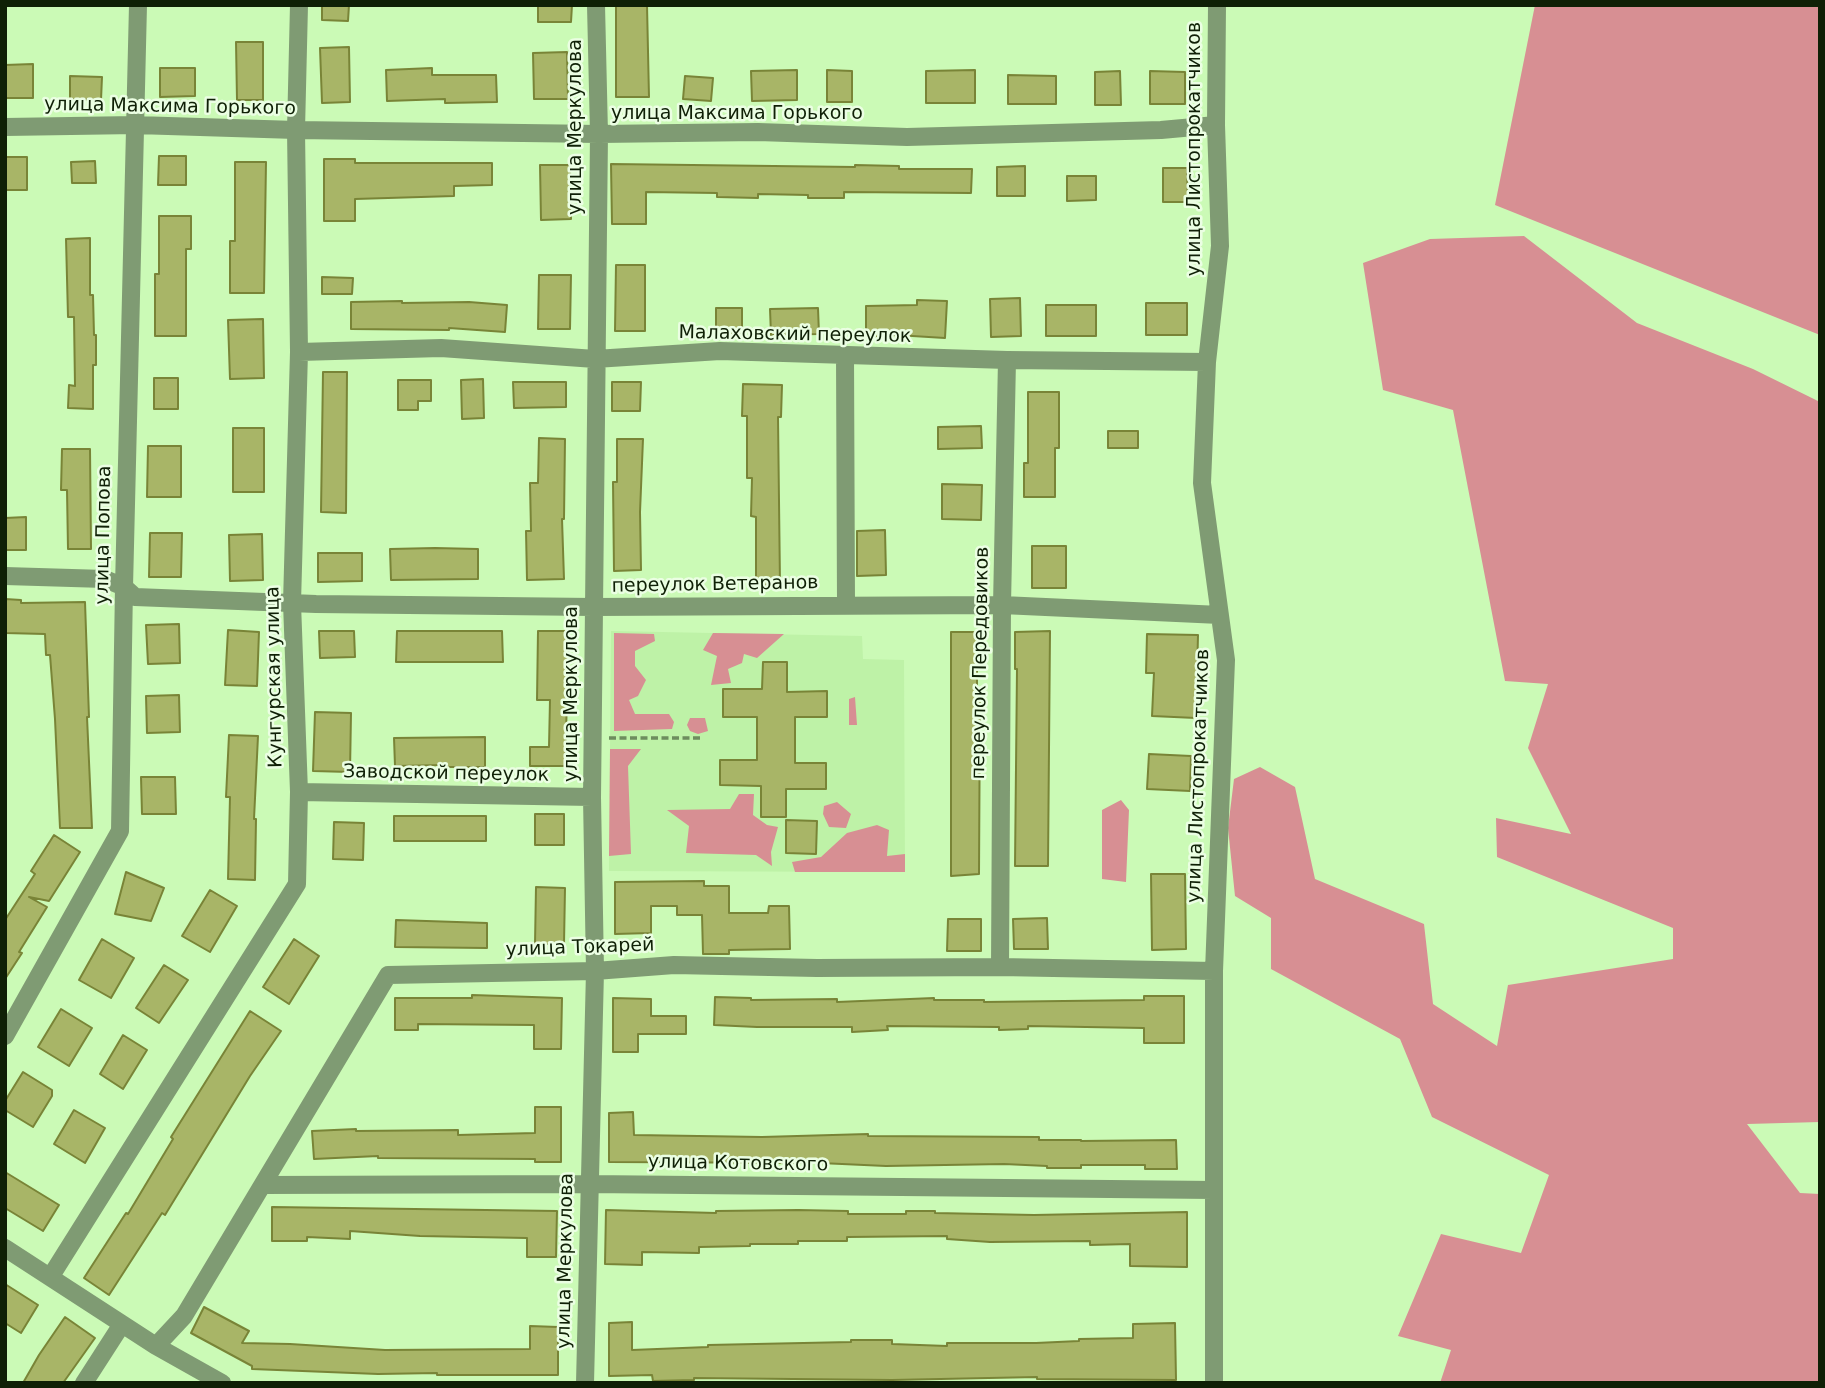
<!DOCTYPE html>
<meta charset="utf-8">
<style>
body{margin:0}
#map{position:relative;width:1825px;height:1388px;overflow:hidden;background:#cbfab6;font-family:"DejaVu Sans",sans-serif}
canvas{display:block}
.frame{position:absolute;inset:0;border:7px solid #0f2006;pointer-events:none}
</style>
<div id="map">
<canvas width="1825" height="1388"></canvas>
<div class="frame"></div>
</div>
<script>
const ctx = document.querySelector('canvas').getContext('2d');
ctx.lineJoin = 'round';
function fill(path, color) { ctx.fillStyle = color; ctx.fill(path, 'evenodd'); }
function strokePath(path, color, width, dash) { ctx.strokeStyle = color; ctx.lineWidth = width; ctx.lineCap = dash ? 'butt' : 'round'; ctx.setLineDash(dash || []); ctx.stroke(path); }
function label(font, color, halo, rows, align = 'center') {
  ctx.font = font + ' "DejaVu Sans",sans-serif'; ctx.lineWidth = 5; ctx.setLineDash([]); ctx.textBaseline = 'middle'; ctx.strokeStyle = halo; ctx.fillStyle = color; for (const [text, x, y, turn = 0] of rows) {
    ctx.save(); ctx.translate(x, y); ctx.rotate((+turn || 0) * Math.PI / 180); ctx.textAlign = isNaN(turn) ? turn : align; if (halo) ctx.strokeText(text, 0, 0); ctx.fillText(text, 0, 0); ctx.restore();
  }
}
fill(new Path2D(`
 M611,631L862,636L863,659L904,660L905,872L609,871Z`), '#bef2a7');
fill(new Path2D(`
 M1535,5H1820V335L1495,205Z
 M1524,236L1637,323L1753,369L1820,402V1122L1747,1124L1800,1193L1820,1194V1383H1440L1451,1350L1398,1336L1441,1234L1521,1253L1549,1175L1432,1117L1400,1039L1271,969V918L1235,896L1228,828L1234,779L1260,767L1295,787L1315,879L1424,924L1433,1004L1497,1046L1508,985L1673,959V928L1497,857L1496,818L1571,834L1528,748L1548,684L1505,681L1453,410L1383,390L1363,263L1430,239Z
 M614,633L654,634L655,641L635,651V666L646,680L638,696L629,700L635,714H669L674,722L672,729L614,731Z
 M713,633L784,634L757,658L744,654L742,663L728,669L731,683L711,685L717,656L703,650Z
 M855,697L857,725H849V699Z
 M690,718H705L708,731L698,734L690,731L687,725Z
 M610,749H641L628,766L631,854L609,856Z
 M739,794H754L753,815L767,825L778,827L771,852L772,866L756,855L686,853L689,826L667,810L730,809Z
 M1121,800L1129,810L1126,882L1102,879V810Z
 M837,802L851,814L846,828L829,827L823,814L824,806Z
 M877,825L889,830L887,856L905,854V872H795L792,862L821,857L847,833Z`), '#d78f93');
const building = new Path2D(`
 M322,5H349L348,21L322,20Z
 M538,5H572L571,22H538Z
 M616,5H647L649,97H616Z
 M236,42H263V100H237Z
 M349,47L350,102L322,103L320,48Z
 M567,52L568,99H534L533,53Z
 M33,64V98H5V65Z
 M160,68H195V96L160,97Z
 M432,68V75H496L497,102L445,103V99L387,101L386,70Z
 M797,70V100L752,101L751,71Z
 M827,70L852,71V102H827Z
 M975,70V103H926V71Z
 M1120,71L1121,105H1095V72Z
 M1150,71L1185,72V104H1150Z
 M1008,75L1056,76V104H1008Z
 M70,76L102,77L101,100L70,99Z
 M685,76L713,78L711,101L683,99Z
 M159,156H186V185H158Z
 M5,157H27V190H5Z
 M324,159H355V163H492V185L454,186V196L355,199V221H324Z
 M95,161L96,183H72L71,162Z
 M235,162H266L264,293H230V241H235Z
 M611,164L855,167V165L899,166V169H972L971,193L844,192V198H808V195L758,194V198L717,197V193L646,192V224H612Z
 M540,165H570L571,219L541,220Z
 M1025,166V196H997V167Z
 M1163,168H1187L1188,202H1163Z
 M1067,176H1096V200L1067,201Z
 M159,216H191V249H186V336H155V274H159Z
 M90,238V295H93L94,335H96V365H93V409L68,408L69,385L75,386L74,317H68L66,239Z
 M616,265H645V331H615Z
 M539,275H571L570,329H538Z
 M322,277L353,278L352,294H322Z
 M1020,298L1021,336L991,337L990,299Z
 M917,300L947,301L945,338L896,335L866,337V306L917,305Z
 M402,301V303L469,302L507,305L505,332L449,328V330L351,329V302Z
 M1146,303H1187V335H1146Z
 M1046,305H1096V336H1046Z
 M716,308H742V333H716Z
 M818,308L819,334L771,335L770,309Z
 M263,319L264,378L230,379L228,320Z
 M323,372H347L346,513L321,512Z
 M154,378H178V409H154Z
 M483,379L484,418L462,419L461,380Z
 M398,380H431V401H418V410H398Z
 M513,382H566V407L514,408Z
 M612,382H641L640,411H612Z
 M743,384L782,385L781,417H778L780,585H756V517L751,516L752,478H747V416H742Z
 M1028,392H1059V448H1055V497H1024V463H1028Z
 M981,426L982,448L938,449V427Z
 M233,428H264V492H233Z
 M1108,431H1138V448H1108Z
 M539,438L565,439L564,519H562L564,579L527,580L526,531H531L530,483H538Z
 M617,439H643L640,512L641,570L614,571L613,482H617Z
 M148,446H181V497H147Z
 M62,449H90L91,549H68L67,490H61Z
 M942,484L982,485L981,520L942,519Z
 M26,517V550H5V518Z
 M885,530L886,575L857,576V531Z
 M150,533H182L181,577H149Z
 M262,534L263,580L230,581L229,535Z
 M1032,546H1066V588H1032Z
 M435,548L478,549V579L391,580L390,549Z
 M318,553H362V581L318,582Z
 M5,599L21,600V603L85,602L89,717H87L92,828H60L55,719L50,655H46L45,634L5,633Z
 M179,624L180,663L148,664L146,625Z
 M228,630L259,632L257,686L225,685Z
 M319,631H354L355,657L320,658Z
 M397,631H502L503,662H396Z
 M538,631H569L565,766H530V747H549L550,700H537Z
 M1050,631L1048,866H1015L1017,669H1015V632Z
 M951,632H977V690H980L979,874L951,876Z
 M1147,634L1198,635L1196,718L1152,716L1154,673H1146Z
 M763,662H787V692L827,691V717H795V763H826V789H786V817H761V786L720,785V760H757V717H723V689H762Z
 M179,695L180,732L147,733L146,696Z
 M315,712L351,713L350,772L313,771Z
 M229,735L258,736L254,819H256L255,880L228,879L230,797H226Z
 M485,737V767H447V765L395,766L394,738Z
 M1149,754L1191,756L1190,791L1147,789Z
 M141,777H175L176,814H142Z
 M535,814H564V845H535Z
 M394,816H486V841H394Z
 M786,820L817,821L816,854L786,853Z
 M334,822L364,823L363,860L333,859Z
 M54,835L80,852L49,901L29,897L47,907L19,952L22,953L5,979V920L35,874L31,871Z
 M126,872L164,888L151,921L115,914Z
 M1151,874H1185L1186,949L1152,950Z
 M704,881V886H729V913H768L769,906H789L790,949L729,950V954H703L702,915H677V906H651V933L615,934V882Z
 M536,887L565,888L564,944H535Z
 M210,890L237,906L210,952L182,936Z
 M1047,918L1048,949H1014L1013,919Z
 M948,919H981V951H947Z
 M396,920L487,923V948L395,947Z
 M102,939L134,958L111,998L79,980Z
 M294,939L319,956L289,1004L263,987Z
 M164,965L188,980L159,1023L136,1008Z
 M472,995L562,998L561,1049H534V1025L418,1024V1030H395V998H472Z
 M1144,996H1184V1043H1144V1028L1028,1026V1029L999,1030V1027L887,1026L888,1030L852,1032V1027H757L714,1025L715,997L751,998V1000L837,999V1002L934,998V1000H984V1002L1144,1000Z
 M613,998L651,999V1016H686V1034H638V1052H613Z
 M61,1009L92,1028L69,1066L38,1047Z
 M250,1011L281,1031L250,1076L165,1215L162,1213L109,1295L84,1278L126,1213L128,1214L173,1139L171,1137Z
 M123,1035L147,1050L123,1089L100,1074Z
 M23,1072L52,1090V1096L33,1127L5,1110V1101Z
 M535,1107H561V1162H535V1159L378,1158V1156L314,1159L312,1131L356,1129V1131L458,1130V1135L535,1133Z
 M74,1110L105,1128L85,1163L54,1144Z
 M633,1112L634,1135L762,1137L868,1134V1136L1039,1137V1140H1081V1141L1176,1140L1177,1169H1145V1165H1081V1168H1047V1166L1004,1164L886,1166L820,1163L609,1162V1113Z
 M5,1172L59,1205L43,1231L5,1208Z
 M272,1207L557,1211L556,1257H527V1238L420,1236L350,1231V1239L307,1237V1241H272Z
 M606,1210L716,1213V1211L798,1210L848,1211V1214H906V1211H935V1213L1034,1215L1187,1212V1267L1130,1266V1244L1090,1245V1241L990,1242L947,1239V1236L847,1237V1241H798V1244H750V1246L699,1247V1253L642,1252V1265L605,1264Z
 M5,1284L38,1305L21,1333L5,1323Z
 M204,1307L249,1331L242,1343L290,1344L385,1350L530,1349V1326L558,1327V1375H437V1373L378,1374L252,1369V1366L191,1333Z
 M65,1317L95,1338L63,1383H23L39,1355Z
 M632,1322V1350L708,1347V1345L851,1342V1340H892V1344L947,1346V1343H1036L1079,1341V1339L1133,1338V1324L1175,1323L1176,1380L1037,1379V1377L892,1380L694,1378V1380L653,1381L652,1375L609,1376V1323Z`);
fill(building, '#a8b567');
strokePath(building, '#798437', 2);
strokePath(new Path2D(`
 M609,738H701`), '#6d8d5e', 3.5, [7, 3.5]);
strokePath(new Path2D(`
 M5,127L136,125L296,130L599,134L758,132L907,137L1161,130L1216,125
 M299,352L441,348L595,359L720,351L1007,360L1207,362
 M845,355L846,604
 M5,576L105,579L124,587L135,597L316,604L593,607L1002,605L1220,615
 M299,792L592,797
 M1000,967L1002,605L1007,360
 M5,1036L120,831L124,587L138,5
 M263,1185L588,1184L1214,1190
 M5,1248L156,1346L222,1383
 M51,1276L297,884L299,792L292,603L299,352L296,130L299,5
 M156,1346L184,1316L388,975L595,971L674,965L817,968L1000,967L1214,971
 M84,1383L122,1324
 M585,1383L595,971L592,797L599,134L596,5
 M1214,1383V971L1226,660L1202,483L1207,362L1220,246L1216,125L1217,5`), '#7f9b73', 18);
label('19px', '#0f2006', '#ebfee3', [
 ["улица Максима Горького",170,107,1],
 ["улица Максима Горького",737,114],
 ["улица Меркулова",576,127,-90],
 ["улица Листопрокатчиков",1195,149,-90],
 ["Малаховский переулок",795,335,1],
 ["улица Попова",104,535,-89],
 ["переулок Ветеранов",715,585,-1],
 ["переулок Передовиков",981,663,-89],
 ["Кунгурская улица",275,677,-91],
 ["улица Меркулова",572,694,-90],
 ["Заводской переулок",446,774,1],
 ["улица Листопрокатчиков",1199,776,-88],
 ["улица Токарей",580,948,-2],
 ["улица Котовского",738,1164,1],
 ["улица Меркулова",566,1261,-89]
]);
</script>
